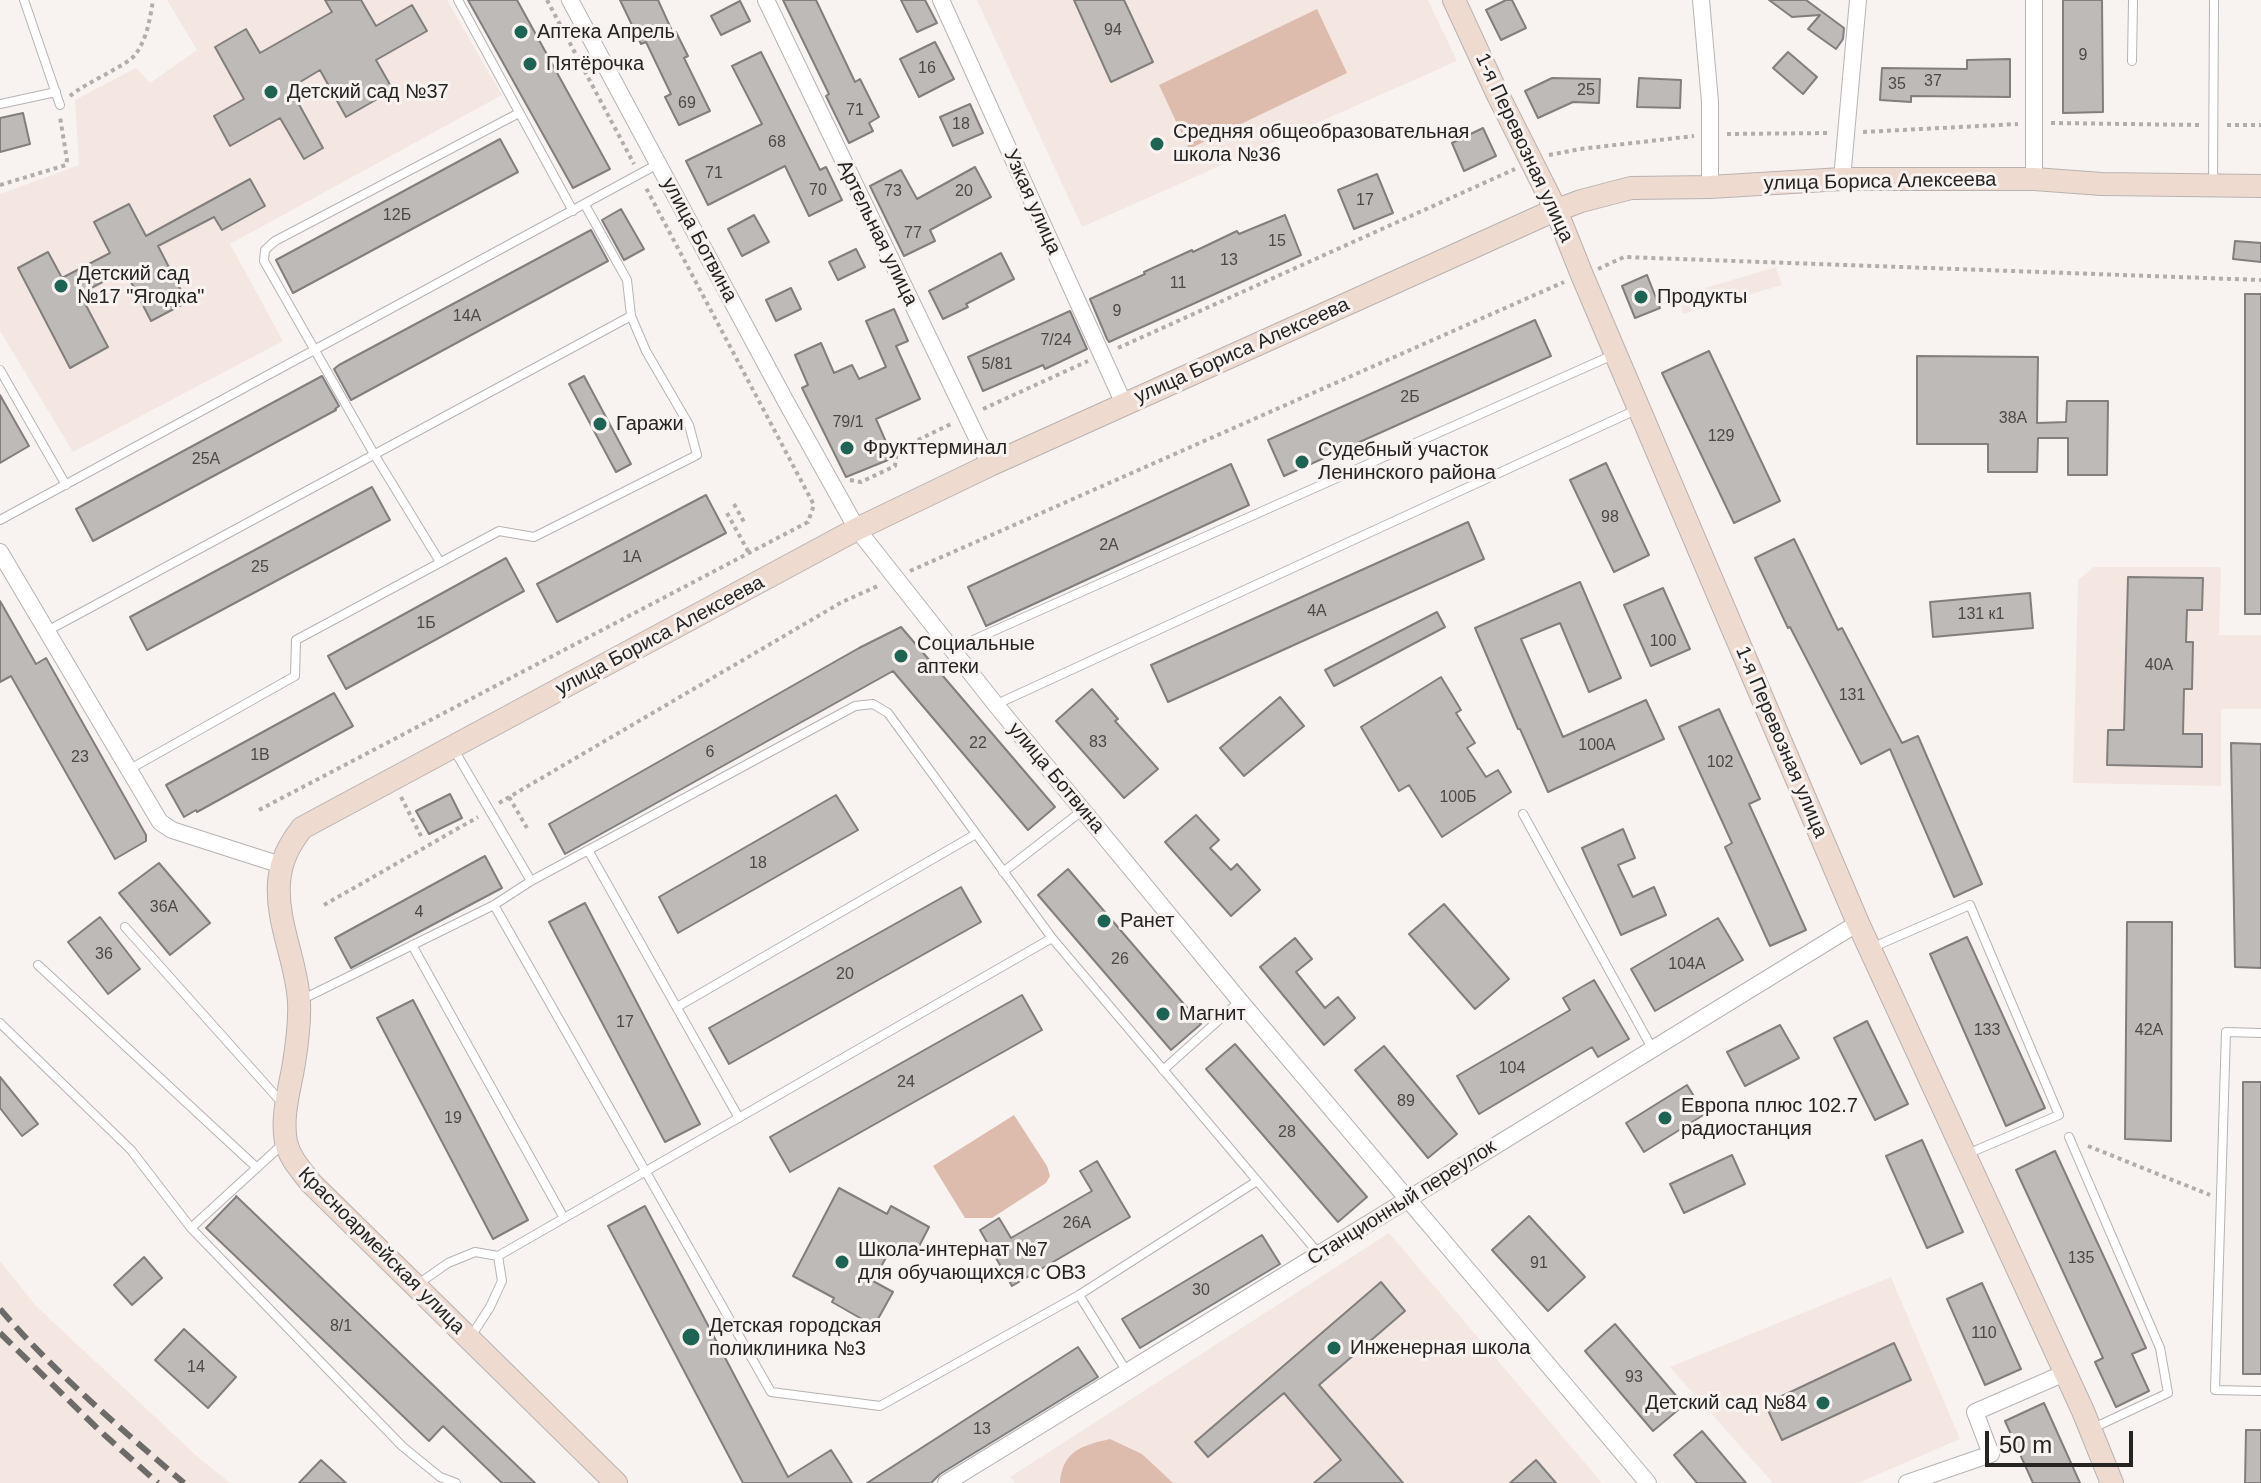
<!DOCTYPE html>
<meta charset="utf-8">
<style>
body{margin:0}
#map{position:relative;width:2261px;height:1483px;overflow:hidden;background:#f8f3f1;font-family:Helvetica,sans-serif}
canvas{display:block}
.scale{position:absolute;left:1985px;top:1431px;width:148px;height:36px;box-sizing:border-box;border:4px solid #252423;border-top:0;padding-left:10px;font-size:24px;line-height:28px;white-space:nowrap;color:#252423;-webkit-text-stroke:6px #f8f3f1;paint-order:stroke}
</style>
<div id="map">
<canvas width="2261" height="1483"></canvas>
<div class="scale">50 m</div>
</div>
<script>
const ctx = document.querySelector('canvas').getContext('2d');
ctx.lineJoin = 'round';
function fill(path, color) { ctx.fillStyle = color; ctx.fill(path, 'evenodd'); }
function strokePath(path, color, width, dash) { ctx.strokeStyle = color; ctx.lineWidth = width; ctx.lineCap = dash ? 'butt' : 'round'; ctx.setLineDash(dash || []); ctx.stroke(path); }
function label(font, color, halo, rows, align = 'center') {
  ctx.font = font + ' Helvetica,sans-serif'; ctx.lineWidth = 6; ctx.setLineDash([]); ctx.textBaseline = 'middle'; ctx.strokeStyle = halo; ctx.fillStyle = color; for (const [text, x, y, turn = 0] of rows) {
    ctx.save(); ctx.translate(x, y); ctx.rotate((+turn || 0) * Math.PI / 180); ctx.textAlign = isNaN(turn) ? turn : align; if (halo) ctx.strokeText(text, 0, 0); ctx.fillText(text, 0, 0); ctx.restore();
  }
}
fill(new Path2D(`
 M167,0H447L502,95L230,244L283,341L73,452L0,331V194L79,165L75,100L136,68L150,83L197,50Z
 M977,0H1428L1457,61L1082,227Z
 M1776,267L1782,285L1683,314L1678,296Z
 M2094,567H2221L2219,635H2261V709H2221V786L2073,783L2078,580Z
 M1389,1233L1602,1483H1016L1010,1477Z
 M0,1261L36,1306L199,1458L230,1483H0Z
 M1891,1277L1960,1439L1858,1483H1773L1670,1367Z`), '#f4e7e1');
fill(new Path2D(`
 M1317,9L1347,73L1189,149L1159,85Z
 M1014,1115L1047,1166L1050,1176L1046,1183L992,1218H965L933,1166Z
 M1110,1439L1142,1454L1173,1483H1060C1062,1451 1083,1445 1110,1439Z`), '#debcad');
const building = new Path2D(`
 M325,0H361L376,26L412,5L427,31L376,60L393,90L346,117L320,70L290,88L323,148L304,159L280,118L230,146L214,116L244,99L215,47L246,29L260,53L332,12Z
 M468,0H517L610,169L573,188Z
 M620,0H658L673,33L676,32L688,56L684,58L710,111L679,125L665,97L671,94L646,42L641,44Z
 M783,0H816L855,82L860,79L879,117L869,123L873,131L849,143L826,96L829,94Z
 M901,0H925L937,23L917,32Z
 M1074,0H1124L1153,62L1111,82Z
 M1506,0H1512L1526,28L1501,40L1486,10Z
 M1769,0H1806L1844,28L1843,39L1836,49L1808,29L1820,15L1792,17Z
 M2063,0H2102L2103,112L2063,113Z
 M740,1L750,21L721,35L711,16Z
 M935,42L954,79L919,97L900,59Z
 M761,52L820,170L826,167L842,200L809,216L785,166L708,205L686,161L762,124L732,66Z
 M1788,52L1817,77L1803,94L1773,68Z
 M2010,59V97L1911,96V102L1880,100L1882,68L1967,69V60Z
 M1552,78L1600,79L1599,103L1573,102L1538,118L1525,91Z
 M1639,78L1681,80L1680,108L1637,107Z
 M970,104L983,133L953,146L940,117Z
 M23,113L30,144L0,152V118Z
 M1483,128L1496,156L1464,171L1452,143Z
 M500,139L518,172L293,293L276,260Z
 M975,167L991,197L930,230L935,241L904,256L870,186L901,170L917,199Z
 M1377,174L1393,213L1354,229L1338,190Z
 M250,179L265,206L222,230L214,217L158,246L187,302L151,321L125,270L80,294L108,347L70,368L18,268L48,252L62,278L110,253L94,222L129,204L146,236Z
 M621,209L644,249L624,260L602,220Z
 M754,215L769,242L742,256L728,229Z
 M1285,215L1301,255L1109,342L1107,339L1090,299L1145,274L1144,272L1192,250L1193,252L1237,231L1239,234Z
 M591,230L608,261L351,400L334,369L339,365Z
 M2235,241L2261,243V262L2233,259Z
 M856,249L865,267L838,280L829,262Z
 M1001,253L1014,279L966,304L968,307L943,319L929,291Z
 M1647,275L1660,308L1635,318L1622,286Z
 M791,288L801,309L776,321L766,300Z
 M2245,294H2261V614H2245Z
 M894,309L908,341L896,346L920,399L876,419L893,458L846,477L802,388L808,385L795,355L821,343L834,373L852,365L859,379L886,367L866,321Z
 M1070,311L1087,349L1045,369L1043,365L983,391L968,357Z
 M1535,320L1551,356L1284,476L1268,440Z
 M1709,351L1780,501L1734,523L1662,373Z
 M1917,356L2038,357L2037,423L2066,422L2067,401H2108L2107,475H2068V438H2038L2037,472H1988V444H1917Z
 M322,376L339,406L335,409L336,410L93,541L76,509Z
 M584,376L631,464L616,472L569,384Z
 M0,395L29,446L0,463Z
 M1606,463L1649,555L1614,572L1570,480Z
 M1231,464L1249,505L986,626L968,587Z
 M372,487L390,520L147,650L130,617Z
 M706,495L726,533L557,622L537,584Z
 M1468,522L1484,559L1168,702L1151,665Z
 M1794,539L1838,630L1842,628L1902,743L1918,736L1982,884L1954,897L1890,749L1861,764L1790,627L1788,628L1755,558Z
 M506,558L524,591L346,689L328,656Z
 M2128,577L2203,578L2202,610H2187L2186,642H2193L2192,689H2184L2183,734H2202V767L2107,765L2108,730H2124Z
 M1580,582L1621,678L1589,692L1560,623L1521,639L1563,737L1646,700L1664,739L1548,792L1520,729H1518L1475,628Z
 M1663,588L1690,649L1651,666L1624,605Z
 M2030,593L2033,628L1933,637L1930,602Z
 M0,601L36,664L46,658L146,835V841L115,859L11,676L0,682Z
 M1437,612L1445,627L1334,686L1325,670Z
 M901,627L1055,807L1028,830L893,671L565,854L549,824L859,648Z
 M1441,677L1461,710L1456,713L1475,743L1467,748L1486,777L1498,770L1511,792L1442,837L1409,785L1399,791L1361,727Z
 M1092,689L1118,719L1115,721L1158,769L1124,798L1056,721Z
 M334,693L353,726L197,812L196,810L184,817L166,785Z
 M1280,697L1304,726L1244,776L1220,748Z
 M1719,709L1760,799L1749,804L1806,930L1770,946L1725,847L1732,843L1679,727Z
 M2231,743L2261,744V968L2235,967Z
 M450,794L462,818L429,834L416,811Z
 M836,795L858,830L678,933L659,897Z
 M1196,815L1219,840L1210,848L1231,870L1237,864L1260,890L1231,916L1165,842Z
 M1623,829L1635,858L1618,865L1633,897L1654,887L1666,915L1621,935L1582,848Z
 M485,856L502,888L351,968L335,938Z
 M159,863L210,923L170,955L119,893Z
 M1068,869L1201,1024L1171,1050L1038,895Z
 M961,887L981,922L729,1064L709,1028Z
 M585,903L700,1124L665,1142L549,922Z
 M1444,904L1509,979L1475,1009L1409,934Z
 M100,917L140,969L108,994L68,942Z
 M1718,918L1743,960L1655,1011L1631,969Z
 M2127,922H2172L2171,1141L2125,1139Z
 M1967,937L2045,1108L2006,1126L1930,954Z
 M1295,938L1312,959L1296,972L1325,1008L1338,997L1355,1018L1324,1045L1260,967Z
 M1594,980L1629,1039L1598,1057L1592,1047L1479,1114L1457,1076L1570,1010L1563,998Z
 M1022,995L1042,1030L790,1172L770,1137Z
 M413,1000L528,1220L493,1239L377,1018Z
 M1867,1021L1908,1104L1875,1120L1834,1038Z
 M1780,1025L1799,1058L1745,1086L1727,1052Z
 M1235,1044L1367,1197L1338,1222L1206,1069Z
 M1384,1046L1457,1134L1428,1158L1355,1070Z
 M0,1077L38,1124L22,1136L0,1108Z
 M2243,1082H2261V1374H2243Z
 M1687,1085L1705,1114L1644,1152L1626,1123Z
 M1922,1140L1963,1232L1927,1248L1886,1156Z
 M2055,1151L2146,1348L2132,1354L2149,1391L2116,1407L2095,1362L2103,1358L2016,1170Z
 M1732,1155L1745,1184L1684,1213L1670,1184Z
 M1097,1161L1130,1217L1012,1286L980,1230L999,1218L1011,1238L1092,1191L1080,1171Z
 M839,1188L887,1214L891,1206L929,1227L914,1256L893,1245L873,1281L893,1292L874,1326L832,1302L834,1298L793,1276Z
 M236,1197V1196L535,1483H502L443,1426L429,1441L206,1228Z
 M645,1206L788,1477L831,1450L852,1483H743L608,1226Z
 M1529,1216L1585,1277L1548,1311L1492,1250Z
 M1262,1235L1280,1264L1140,1348L1122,1319Z
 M144,1257L162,1278L132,1305L114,1285Z
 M1381,1282L1405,1311L1319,1385L1403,1483H1314L1341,1460L1284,1393L1208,1457L1195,1442Z
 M1982,1283L2021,1369L1985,1385L1947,1299Z
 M1615,1324L1684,1405L1653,1431L1585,1351Z
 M184,1329L236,1377L208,1408L155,1360Z
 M1894,1343L1911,1380L1782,1440L1765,1404Z
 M1078,1347L1098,1377L940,1474L931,1483H867Z
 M2044,1403L2080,1483H2033L2005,1421Z
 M2246,1430H2261V1483H2245Z
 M1702,1431L1746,1483H1697L1674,1455Z
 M321,1460L346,1483H299Z
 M1536,1460L1556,1483H1510Z`);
fill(building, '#bebab8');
strokePath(building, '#827e7d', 2);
const lane = new Path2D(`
 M24,0L60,105
 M458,0L573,211
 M2132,61L2133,0
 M0,104L56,92
 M2213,185L2214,0
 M0,370L66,485
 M0,520L658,164
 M440,562L374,454L264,261L265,250L275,241L519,113
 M47,631L631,316
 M953,649L1613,355
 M997,704L1638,409
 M453,748L531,881
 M130,769L295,676L296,640L499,531L534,537L697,455L689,425L646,351L631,316L627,280L585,205
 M1523,814L1652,1048
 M588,850L739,1118
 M1003,872L1083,810
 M494,905L771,1392L880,1406L1079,1295L1257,1181
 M125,927L283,1104
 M412,945L564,1218
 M1871,948L1970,905L2059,1115L1967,1154
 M38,965L256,1167
 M301,1000L494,905L531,881L855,706L873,704L888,713L1052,938L1319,1254
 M677,1007L976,834
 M0,1023L131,1150L191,1228L402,1446L440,1477L456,1483
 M2261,1033L2226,1032L2215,1390L2261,1391
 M1163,1070L1240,1001
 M2069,1137L2160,1348L2168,1393L2091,1429
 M191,1228L285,1142
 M418,1284L448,1263L475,1252L498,1256L1052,938
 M1079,1295L1127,1372
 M470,1338L490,1307L502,1281L498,1256`);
const street = new Path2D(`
 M570,0L785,400L857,529L996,705L1240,1001L1648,1483
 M766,0L990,465
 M941,0L1124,404
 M1701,0L1710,102V187
 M1842,179L1858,0
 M2034,179V0
 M0,552L160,822L172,830L281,865
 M946,1483L1858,923
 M1907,1483L1991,1454L1975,1412L2065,1373`);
const secondary = new Path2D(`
 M1454,0L1496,91L1556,210L1582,275L1858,923L2083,1411L2112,1483
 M616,1483L311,1183C301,1170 290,1159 286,1142C281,1116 290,1088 294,1063C297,1044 300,1022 299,1002C297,962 276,923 279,882C281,860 289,845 302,828L857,529L990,465L1544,215L1581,201L1631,188L1710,187L1842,179H2034L2102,184L2261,186`);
strokePath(lane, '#b7b3b1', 10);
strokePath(street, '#b7b3b1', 18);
strokePath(secondary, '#b7b3b1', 24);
strokePath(new Path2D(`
 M547,0L634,164
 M70,96C85,83 126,66 135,55C147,39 150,19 153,0
 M2051,123L2202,125
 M2227,125H2261
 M1863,132L2018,124
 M1727,134L1830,133
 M1549,155L1580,149L1694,136
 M0,185L66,165L67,160L60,117
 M1598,269L1624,257L2261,280
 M1118,348L1515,169
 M983,409L1088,361
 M850,480L861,482L895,466L897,450L953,423
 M734,504L744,522
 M727,513L749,553
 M910,571L1564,282
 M401,797L422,838
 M509,797L527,828
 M499,803L842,602L880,585
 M259,810L808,522L814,505L645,186
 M324,905L478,817
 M2088,1146L2210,1195`), '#b1adac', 4, [4, 4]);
strokePath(lane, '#fff', 8);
strokePath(street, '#fff', 16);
strokePath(secondary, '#efdacf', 22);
strokePath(new Path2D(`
 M0,1309C55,1373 120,1428 184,1483
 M0,1333L99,1430L158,1483`), '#6d6b69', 6, [16, 8]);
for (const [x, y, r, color] of [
 [521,32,8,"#1f6355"],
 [530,64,8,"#1f6355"],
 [271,92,8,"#1f6355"],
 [1157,144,8,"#1f6355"],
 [61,286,8,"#1f6355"],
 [1641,297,8,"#1f6355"],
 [600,424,8,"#1f6355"],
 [847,448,8,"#1f6355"],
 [1302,462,8,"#1f6355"],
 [901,656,8,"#1f6355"],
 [1104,921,8,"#1f6355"],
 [1163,1014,8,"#1f6355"],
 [1665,1118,8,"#1f6355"],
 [842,1262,8,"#1f6355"],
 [691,1337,10,"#1f6355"],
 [1334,1348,8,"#1f6355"],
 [1823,1403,8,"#1f6355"]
]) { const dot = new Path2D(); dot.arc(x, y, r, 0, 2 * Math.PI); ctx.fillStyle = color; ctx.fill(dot); strokePath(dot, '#f8f3f1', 3); }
label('16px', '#4b4a48', null, [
 ["94",1113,31],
 ["9",2083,56],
 ["16",927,69],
 ["37",1933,82],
 ["35",1897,85],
 ["25",1586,91],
 ["69",687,104],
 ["71",855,111],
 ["18",961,125],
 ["68",777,143],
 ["71",714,174],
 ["70",818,191],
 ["73",893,192],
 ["20",964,192],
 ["17",1365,201],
 ["12Б",397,216],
 ["77",913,234],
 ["15",1277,242],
 ["13",1229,261],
 ["11",1178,284],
 ["9",1117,312],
 ["14А",467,317],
 ["7/24",1056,341],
 ["5/81",997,365],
 ["2Б",1410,398],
 ["38А",2013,419],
 ["79/1",848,423],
 ["129",1721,437],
 ["25А",206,460],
 ["98",1610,518],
 ["2А",1109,546],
 ["1А",632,558],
 ["25",260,568],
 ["4А",1317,612],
 ["131 к1",1981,615],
 ["1Б",426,624],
 ["100",1663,642],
 ["40А",2159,666],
 ["131",1852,696],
 ["83",1098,743],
 ["22",978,744],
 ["100А",1597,746],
 ["6",710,753],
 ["1В",260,756],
 ["23",80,758],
 ["102",1720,763],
 ["100Б",1458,798],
 ["18",758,864],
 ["36А",164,908],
 ["4",419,913],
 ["36",104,955],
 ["26",1120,960],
 ["104А",1687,965],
 ["20",845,975],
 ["17",625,1023],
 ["133",1987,1031],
 ["42А",2149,1031],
 ["104",1512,1069],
 ["24",906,1083],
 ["89",1406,1102],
 ["19",453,1119],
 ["28",1287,1133],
 ["26А",1077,1224],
 ["135",2081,1259],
 ["91",1539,1264],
 ["30",1201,1291],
 ["8/1",341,1327],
 ["110",1984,1334],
 ["14",196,1368],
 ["93",1634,1378],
 ["13",982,1430]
]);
label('20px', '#252423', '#f8f3f1', [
 ["Аптека Апрель",537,32],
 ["Пятёрочка",546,64],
 ["Детский сад №37",287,92],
 ["Средняя общеобразовательная",1173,132],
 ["школа №36",1173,155],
 ["Детский сад",77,274],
 ["№17 \"Ягодка\"",77,297],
 ["Продукты",1657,297],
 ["Гаражи",616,424],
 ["Фрукттерминал",863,448],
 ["Судебный участок",1318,450],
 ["Ленинского района",1318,473],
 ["Социальные",917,644],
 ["аптеки",917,667],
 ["Ранет",1120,921],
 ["Магнит",1179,1014],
 ["Европа плюс 102.7",1681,1106],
 ["радиостанция",1681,1129],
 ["Школа-интернат №7",858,1250],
 ["для обучающихся с ОВЗ",858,1273],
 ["Детская городская",709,1326],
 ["поликлиника №3",709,1349],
 ["Инженерная школа",1350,1348],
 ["Детский сад №84",1807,1403,"right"]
], 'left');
label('20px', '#252423', '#f8f3f1', [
 ["1-я Перевозная улица",1524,148,65],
 ["улица Бориса Алексеева",1880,182,-1],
 ["Узкая улица",1032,202,66],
 ["Артельная улица",877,233,64],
 ["улица Ботвина",699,240,62],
 ["улица Бориса Алексеева",1242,351,-24],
 ["улица Бориса Алексеева",660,636,-28],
 ["1-я Перевозная улица",1781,742,67],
 ["улица Ботвина",1056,778,50],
 ["Станционный переулок",1402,1203,-32],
 ["Красноармейская улица",381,1251,45]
]);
</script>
